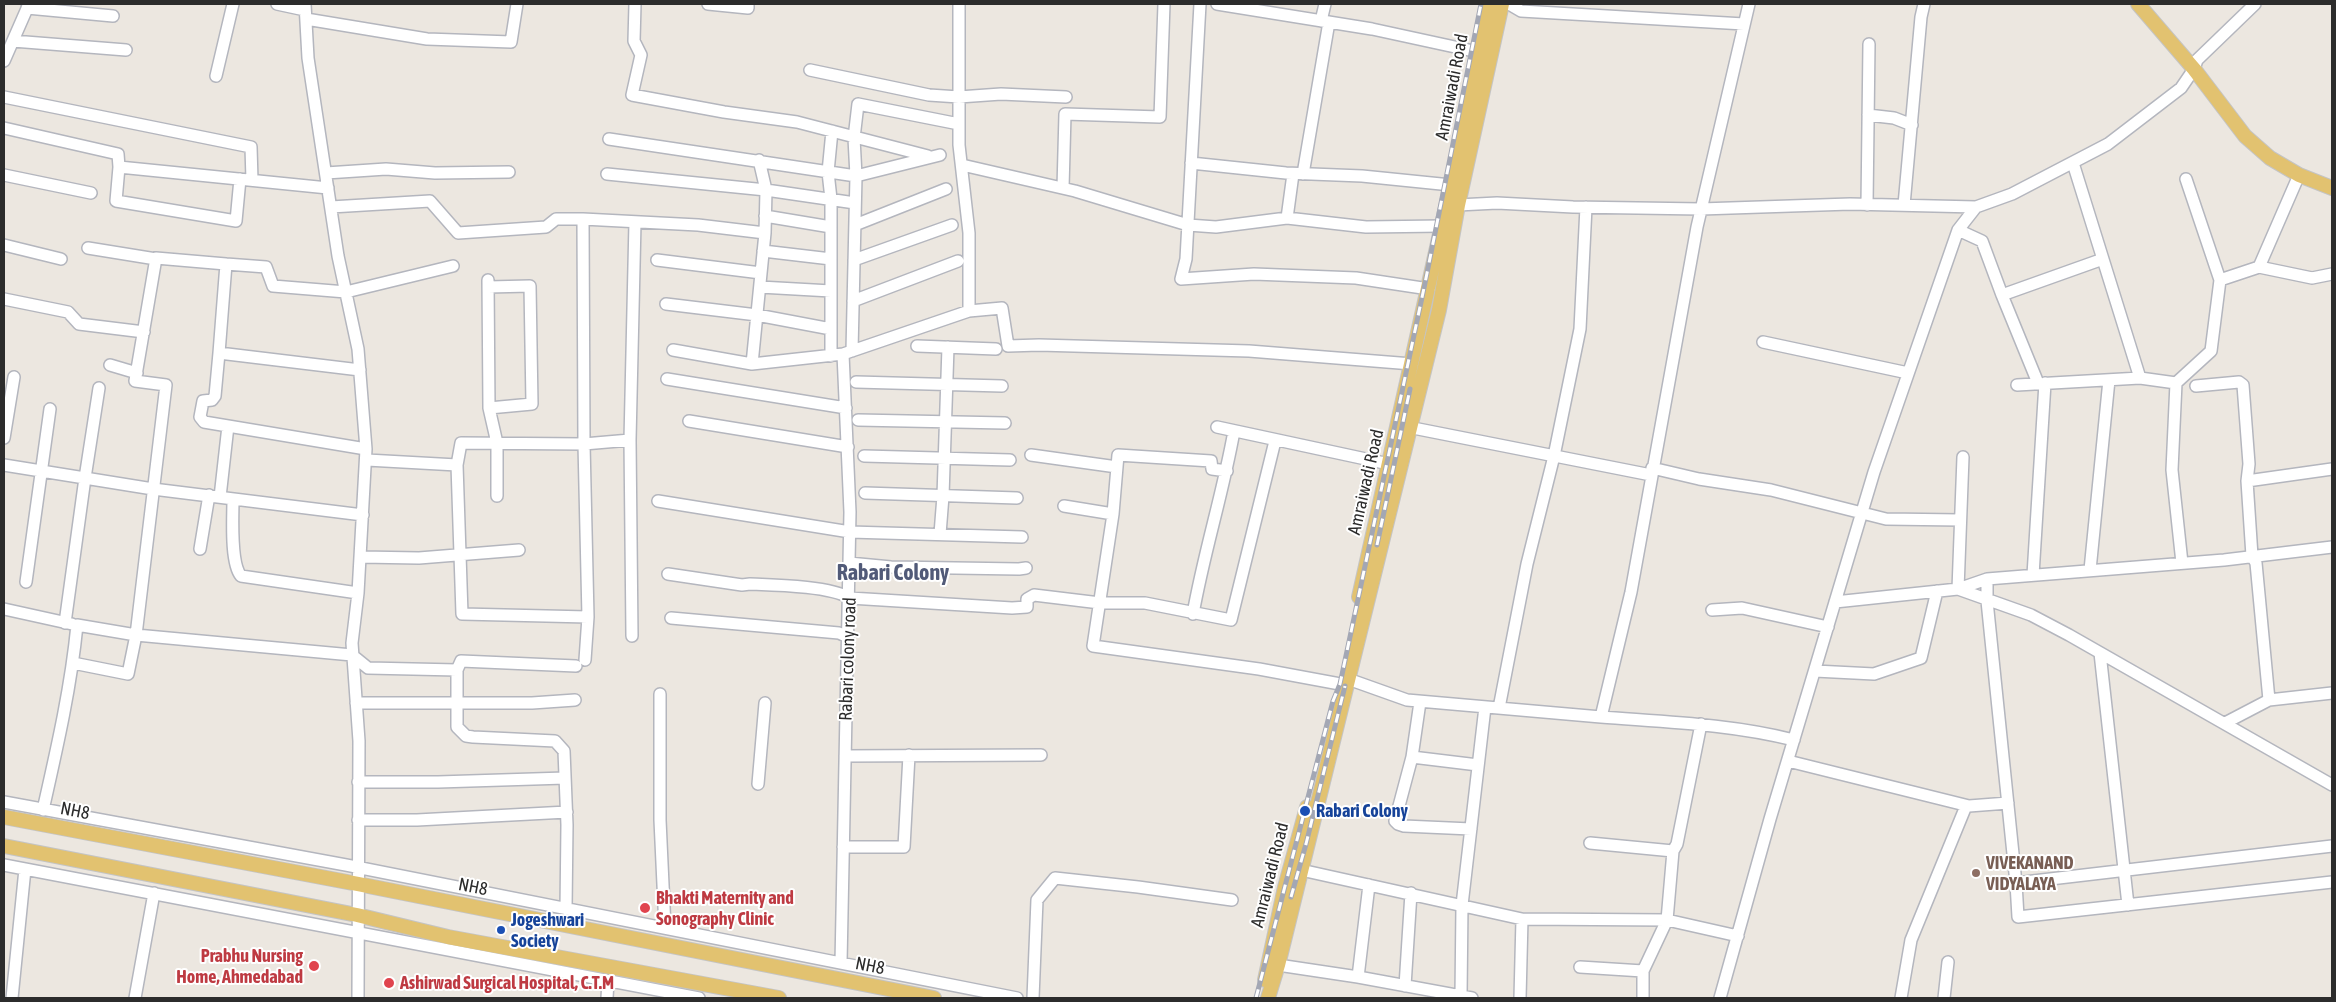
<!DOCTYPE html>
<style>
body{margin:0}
#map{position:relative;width:2336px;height:1002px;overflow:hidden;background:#ece7e0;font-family:"Asap Condensed",sans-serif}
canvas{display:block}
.frame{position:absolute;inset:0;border:5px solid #2c2c2c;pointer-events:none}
</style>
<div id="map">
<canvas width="2336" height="1002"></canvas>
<div class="frame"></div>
</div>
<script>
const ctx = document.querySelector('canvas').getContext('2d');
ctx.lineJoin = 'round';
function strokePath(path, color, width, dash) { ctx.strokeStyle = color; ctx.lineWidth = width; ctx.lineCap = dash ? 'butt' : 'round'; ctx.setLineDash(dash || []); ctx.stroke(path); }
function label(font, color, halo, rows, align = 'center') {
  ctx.font = font + ' "Asap Condensed",sans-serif'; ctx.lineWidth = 4; ctx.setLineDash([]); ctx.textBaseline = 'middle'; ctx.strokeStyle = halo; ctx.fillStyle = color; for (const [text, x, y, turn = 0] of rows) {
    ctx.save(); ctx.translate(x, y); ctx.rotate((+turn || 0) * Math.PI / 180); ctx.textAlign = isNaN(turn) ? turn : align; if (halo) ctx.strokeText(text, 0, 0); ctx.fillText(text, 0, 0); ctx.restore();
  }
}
const minor = new Path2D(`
 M277,4L305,10
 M305,4L308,58L338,256L358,349L366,449L358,593L352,643L359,741L358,998
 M635,4L634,41L641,55L632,95L724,112L797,122L928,156
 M708,4L748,8V4
 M959,4V145L969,233V311
 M1200,4L1186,259L1181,279L1254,274L1356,278L1429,289
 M1217,4L1372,29L1478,52
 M1509,4L1521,11L1744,24
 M27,8L113,16
 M306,19L427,39L511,42L517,4
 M1321,21L1325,4
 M13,41L126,50
 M4,61L29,4
 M810,70L929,95L959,97L1001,94L1066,97
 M216,76L233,4
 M4,97L251,147L252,180
 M1868,115L1894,118L1912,125
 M4,128L118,154L119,167L328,188
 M609,139L856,176L940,155
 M1191,163L1286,173L1362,176L1451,185
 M2073,163L2140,378L2176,383L2172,470L2182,563
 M962,165L1075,191L1188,225L1216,227L1287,218L1293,174
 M119,167L116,201L236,221L240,179
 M326,173L386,169L435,173L509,172
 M607,174L766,190L759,160
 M1303,174L1329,22
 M4,175L91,193
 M2186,179L2220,280
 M1063,188L1065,114L1160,117L1164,4
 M1458,205L1497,203L1573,207L1701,209L1850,204L1976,207
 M1867,205L1869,44
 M1904,205L1921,17L1924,4
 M331,207L430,201L458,233L546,227L556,219H583
 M765,216L831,227
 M1287,218L1366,227L1442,226
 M855,225L946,189
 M1958,230L1982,241L2002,295L2103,259
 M765,233L766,190L855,203
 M4,245L61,259
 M88,248L156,259
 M763,251L831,259
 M657,260L761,273
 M854,260L952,225
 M2259,267L2312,278L2332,274
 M488,280L489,408L497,443V496
 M488,287L530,286L532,404L489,408
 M760,287L831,291
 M2002,295L2038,383
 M4,299L68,312L79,324L144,332
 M853,301L958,261
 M666,304L757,315L831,329
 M1763,342L1908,373
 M917,346L996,349
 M673,350L752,364L843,354L969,311L1002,308L1008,346L1039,345L1249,351L1412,364
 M852,351L856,176L854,138L858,104L959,124
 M219,353L215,396L212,400L203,401L200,417L204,422L228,426
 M831,356V199L828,172L832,131
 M110,365L137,373
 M360,370L219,353L226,264L266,267L273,286L346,292L453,266
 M667,379L846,408
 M856,382L1002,386
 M2176,383L2211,351L2220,280L2259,267L2299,175
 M2017,385L2140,378
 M2196,386L2239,382L2243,385L2249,464L2247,481L2252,556L2256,563L2269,700
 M858,420L1005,423
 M689,421L848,447
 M1403,426L1651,475
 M1217,427L1389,464
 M4,438L14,377
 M630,440L632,636
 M1031,455L1117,467
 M864,456L1010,460
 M1963,457L1958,589L2031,615L2069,635L2332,785
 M367,460L457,465L461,443L584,444L583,219L698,225L765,233L752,364
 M4,465L153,489L363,515
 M457,465L462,614L588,617
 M1652,468L1699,479L1771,490L1886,519L1960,520
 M1227,471L1212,469L1211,461L1118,455L1113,514L1093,646L1259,669L1340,684
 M2247,481L2332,469
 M865,493L1017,498
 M220,497L228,426L366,449
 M233,500C233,517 230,563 241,576L358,593
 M658,501L850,532L1022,537
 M1064,506L1113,514
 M940,534L943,496L948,347
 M200,549L209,495
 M361,557L419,558L519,550
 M849,563L891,567L1019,569L1026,568
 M2090,570L2109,380
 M668,574L742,585L750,584C775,585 830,586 850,598L1012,608L1027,607V599L1034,595L1100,603H1145L1231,620L1275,441
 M2033,575L2045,383
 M1987,579V601L2016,883L2018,917L2332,882
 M26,582L50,409
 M1835,602L1958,589L1987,579L2224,560L2332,547
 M4,609L72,624
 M1712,610L1742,608L1828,627
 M1193,614C1204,552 1223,493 1234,431
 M671,618L839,633L848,637
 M65,623L85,478L99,388
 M2100,653L2128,905
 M585,660L588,617L584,444L630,440L635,222
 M73,663L128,674L136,635L352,655L368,668L457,670
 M1815,671L1874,674L1921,658L1937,591
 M1348,679L1407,700L1601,717L1631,592L1697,227L1749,4
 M660,694V820L665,928
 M1420,702L1412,757L1395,821L1398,824L1404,826L1471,829
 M356,703H532L575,700
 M1499,708L1527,564L1554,456L1580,329L1586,207
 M1601,717C1665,722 1731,724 1794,740
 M2225,723L2269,700L2332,693
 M845,756L1041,755
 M1412,757L1478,765
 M1788,761L1969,806L2008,803
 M358,782H438L565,778
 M758,784L765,703
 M4,802L346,865L1017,998
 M43,810C57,748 71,687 77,625L136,635L166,385L135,381L156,258L226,264
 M358,820H417L567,812
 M1590,843L1673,851
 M843,847H904L909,755
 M4,865L699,998
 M1301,870L1522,919L1667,920L1673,851L1677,844L1701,724
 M2016,883L2332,846
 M566,909L567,825L564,751L555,741L473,737L466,736L457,727V670L461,661L576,666
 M841,963L850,512L843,354
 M1278,965L1358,977L1472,998
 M1580,967L1643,971V998
 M1643,971L1667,920L1738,936
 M1358,977L1369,885
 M1405,986L1411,893
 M1461,996L1462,905L1485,707
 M12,998L25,869
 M135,998L154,893
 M607,998L608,981
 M1033,998L1037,900L1055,878L1138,887L1232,900
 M1520,998L1522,919
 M1720,998L1770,819L1874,472L1958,230L1976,207L2012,194L2108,144L2181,88L2194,69L2197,60L2255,4
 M1901,998L1911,940L1966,806
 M1944,998L1948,962`);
const major = new Path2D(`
 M2138,4L2194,69L2245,136L2270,158L2299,175L2332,188
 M1359,597L1465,122L1488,4
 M4,817L358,884L934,998
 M4,846L357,915L448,937L779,998
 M1265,980L1285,887L1307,807
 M1268,998L1278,965L1439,310L1458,205L1502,4`);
strokePath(minor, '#b4b6be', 14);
strokePath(major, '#c4c4c4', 16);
strokePath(minor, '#fff', 11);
strokePath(major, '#e2c270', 14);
const rail = new Path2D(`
 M1377,545L1410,389
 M1291,897L1306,844L1345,686
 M1256,998L1333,701L1340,684L1424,288L1481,4`);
strokePath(rail, '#a3a7b4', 5);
strokePath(rail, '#fff', 3, [9]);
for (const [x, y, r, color] of [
 [1305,811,6,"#1a4fb4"],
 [1976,873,5,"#8d6e63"],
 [645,908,6,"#e0444e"],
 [501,930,5,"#1a4fb4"],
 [314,966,6,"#e0444e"],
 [389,983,6,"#e0444e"]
]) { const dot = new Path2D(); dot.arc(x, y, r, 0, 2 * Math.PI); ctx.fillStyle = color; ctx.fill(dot); strokePath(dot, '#fff', 2); }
label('18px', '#2c2c2c', '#fff', [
 ["Amraiwadi Road",1452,87,-79],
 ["Amraiwadi Road",1366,482,-77],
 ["Rabari colony road",848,659,-88],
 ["NH8",75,811,11],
 ["Amraiwadi Road",1270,875,-76],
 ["NH8",473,887,11],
 ["NH8",870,966,11]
]);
label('bold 18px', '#164399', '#fff', [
 ["Rabari Colony",1316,811],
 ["Jogeshwari",511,920],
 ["Society",511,941]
], 'left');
label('bold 18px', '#785e54', '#fff', [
 ["VIVEKANAND",1986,863],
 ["VIDYALAYA",1986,884]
], 'left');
label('bold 18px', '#be3a42', '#fff', [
 ["Bhakti Maternity and",656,898],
 ["Sonography Clinic",656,919],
 ["Prabhu Nursing",303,956,"right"],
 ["Home, Ahmedabad",303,977,"right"],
 ["Ashirwad Surgical Hospital, C.T.M",400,983]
], 'left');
label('bold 22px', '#515a78', '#fff', [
 ["Rabari Colony",893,573]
]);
</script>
